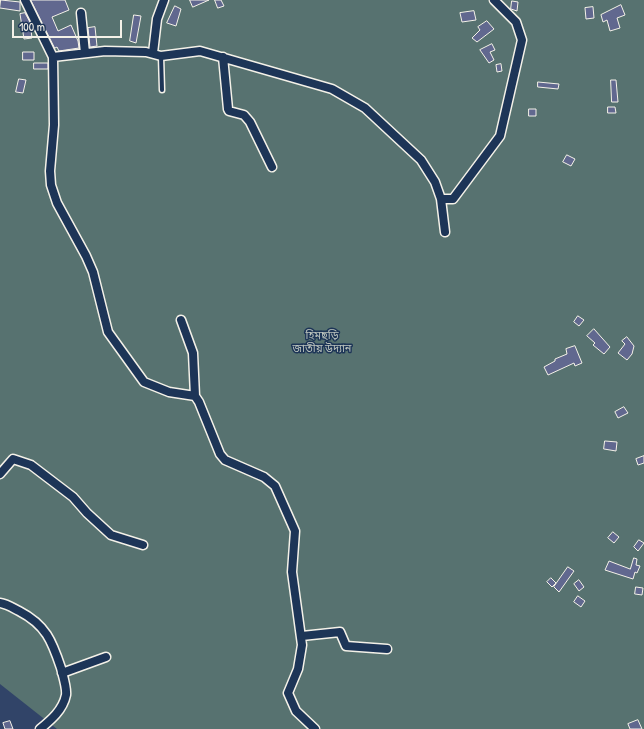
<!DOCTYPE html>
<meta charset="utf-8">
<style>
body{margin:0}
#map{position:relative;width:644px;height:729px;overflow:hidden;background:#314468;font-family:"Patrick Hand",sans-serif}
canvas{display:block}
.scale{position:absolute;left:12px;top:20px;width:110px;height:18px;box-sizing:border-box;border:2px solid #f4f1e8;border-top:0;padding-left:5px;font-size:12px;line-height:14px;white-space:nowrap;color:#f4f1e8;-webkit-text-stroke:3px #1d3557;paint-order:stroke}
</style>
<div id="map">
<canvas width="644" height="729"></canvas>
<div class="scale">100 m</div>
</div>
<script>
const ctx = document.querySelector('canvas').getContext('2d');
ctx.lineJoin = 'round';
function fill(path, color) { ctx.fillStyle = color; ctx.fill(path, 'evenodd'); }
function strokePath(path, color, width, dash) { ctx.strokeStyle = color; ctx.lineWidth = width; ctx.lineCap = dash ? 'butt' : 'round'; ctx.setLineDash(dash || []); ctx.stroke(path); }
function label(font, color, halo, rows, align = 'center') {
  ctx.font = font + ' "Patrick Hand","Noto Sans Bengali",sans-serif'; ctx.lineWidth = 3; ctx.setLineDash([]); ctx.textBaseline = 'middle'; ctx.strokeStyle = halo; ctx.fillStyle = color; for (const [text, x, y, turn = 0] of rows) {
    ctx.save(); ctx.translate(x, y); ctx.rotate((+turn || 0) * Math.PI / 180); ctx.textAlign = isNaN(turn) ? turn : align; if (halo) ctx.strokeText(text, 0, 0); ctx.fillText(text, 0, 0); ctx.restore();
  }
}
fill(new Path2D(`
 M0,0H644V729H57L0,684Z`), '#577270');
const building = new Path2D(`
 M1,0L20,2V11L0,8Z
 M31,0H65L69,10L52,17L58,31L71,25L78,41L79,48L59,51L57,47L55,48Z
 M190,0H209L193,7Z
 M215,0H221L224,6L218,8Z
 M512,1L518,2L517,11L511,9Z
 M621,5L625,15L617,18L620,28L610,31L607,20L603,22L601,15Z
 M175,6L181,9L176,26L167,23Z
 M593,7L594,18L586,19L585,8Z
 M474,11L476,20L462,22L460,13Z
 M25,13L30,22L32,38L24,39L20,14Z
 M134,15L141,16L136,43L130,41Z
 M487,21L494,29L477,42L472,38L480,30L478,27Z
 M95,27L97,46L90,47L88,28Z
 M492,44L495,50L490,52L494,60L489,63L480,50Z
 M23,52H34V60H23Z
 M34,63H48V69H34Z
 M501,64L502,71L497,72L496,65Z
 M19,79L26,80L23,93L16,92Z
 M611,80H616L618,102H612Z
 M538,82L559,84L558,89L538,87Z
 M608,107H615L616,113H608Z
 M529,109H536V116H529Z
 M567,155L575,159L571,166L563,162Z
 M578,316L584,320L579,326L574,322Z
 M594,329L610,347L604,354L593,345L595,343L587,336Z
 M627,337L634,346L632,354L627,360L618,353L625,344L622,341Z
 M575,346L582,363L575,366L574,363L548,375L544,367L555,361V359L567,354L566,349Z
 M624,407L628,413L618,418L615,412Z
 M605,441L617,442L616,451L604,449Z
 M644,456V463L638,465L636,459Z
 M613,532L619,537L614,543L608,538Z
 M639,540L644,543L638,551L634,547Z
 M634,558L637,559L636,565L640,566L637,573L635,572L633,579L605,570L609,561L630,569Z
 M568,567L574,571L559,592L554,587Z
 M551,578L556,583L552,587L547,582Z
 M579,580L584,587L579,591L574,584Z
 M636,587L643,588L642,595L635,594Z
 M578,596L585,601L581,607L574,602Z
 M638,720L642,729H630L628,724Z
 M10,721L13,729H5L3,723Z`);
fill(building, '#61688f');
strokePath(building, '#f4f1e8', 1);
const lane = new Path2D(`
 M161,56L162,90`);
const street = new Path2D(`
 M25,0L53,57L105,51L146,52L161,56L200,51L332,89L365,108L421,160L435,182L441,199L445,232
 M81,13L85,53
 M153,53L157,19L164,0
 M53,57L54,125L50,171L51,185L57,203L86,256L93,272L108,332L144,382L169,392L195,396L199,402L220,454L225,460L264,477L275,486L295,531L292,572L302,645L298,669L288,693L296,711L315,729
 M223,57L228,109L229,111L244,115L250,122L272,167
 M441,199H453L500,136L522,40L516,22L494,0
 M181,320L193,353L195,396
 M0,474L13,459L31,465L73,497L87,513L111,535L143,545
 M0,603C7,604 13,608 19,611C46,625 52,641 61,668C63,676 67,688 66,695C63,710 51,720 40,729
 M302,636L340,632L346,646L387,649
 M62,673L106,657`);
strokePath(lane, '#f4f1e8', 7);
strokePath(street, '#f4f1e8', 11);
strokePath(lane, '#1d3557', 4);
strokePath(street, '#1d3557', 8);
label('11px', '#bdc5be', '#1d3557', [
 ["হিমছড়ি",322,336],
 ["জাতীয় উদ্যান",322,349]
]);
</script>
